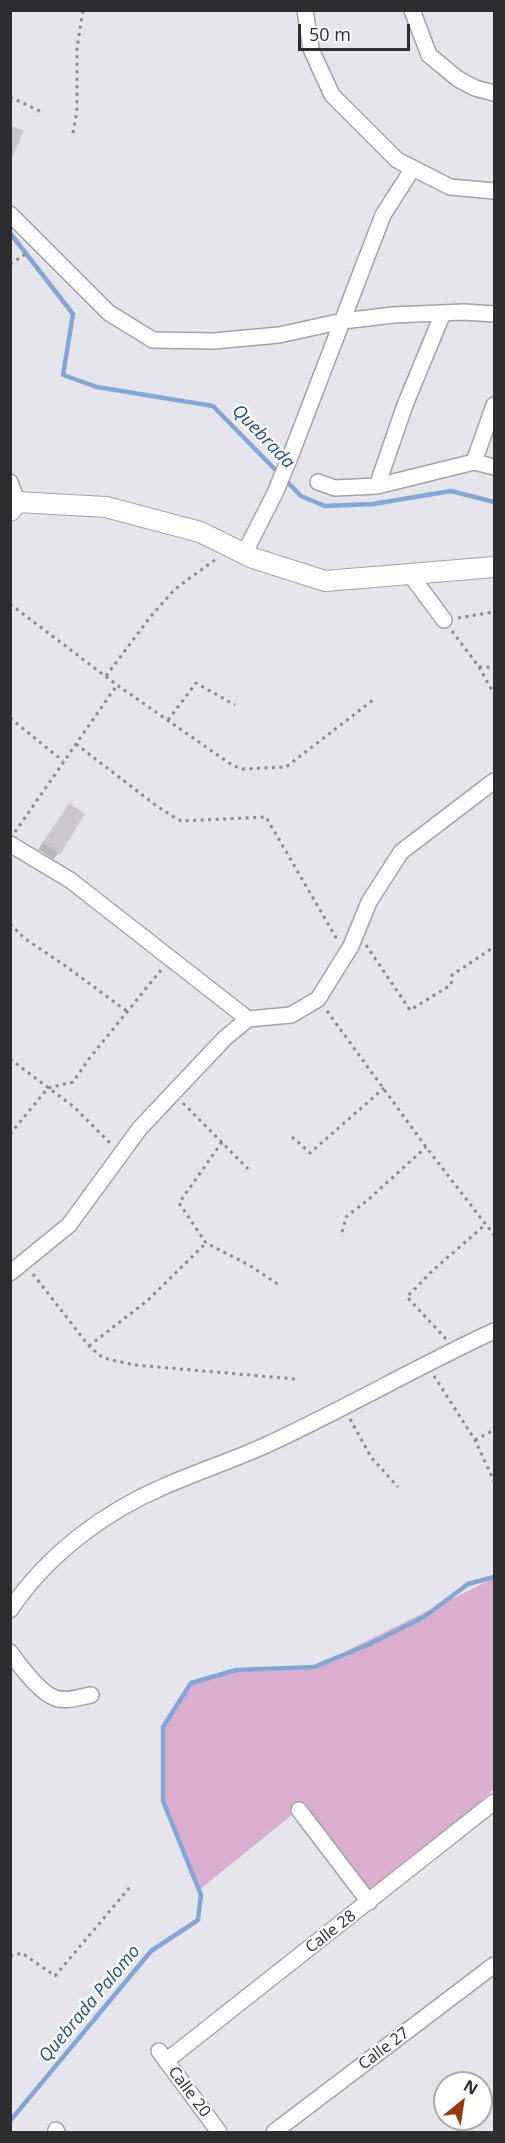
<!DOCTYPE html>
<style>
body{margin:0}
#map{position:relative;width:505px;height:2143px;overflow:hidden;background:#e6e5ec;font-family:"Open Sans",sans-serif}
canvas{display:block}
.frame{position:absolute;inset:0;border:12px solid #2d2d2f;pointer-events:none}
.north{position:absolute;left:433px;top:2071px;width:60px;height:60px;box-sizing:border-box;background:#fff;border:2px solid #ababac;border-radius:50%;rotate:30deg;font-size:16px;font-weight:700;line-height:24px;text-align:center;color:#2d2d2f}
.north::after{content:'';display:block;margin:auto;width:21px;height:27px;background:#9c360e;clip-path:polygon(50% 0,100% 100%,50% 72%,0 100%)}
.scale{position:absolute;left:298px;top:24px;width:112px;height:27px;box-sizing:border-box;border:3px solid #2d2d2f;border-top:0;padding-left:8px;font-size:18px;line-height:21px;white-space:nowrap;color:#2d2d2f;-webkit-text-stroke:4px #fff;paint-order:stroke}
</style>
<div id="map">
<canvas width="505" height="2143"></canvas>
<div class="frame"></div>
<div class="north">N</div>
<div class="scale">50 m</div>
</div>
<script>
const ctx = document.querySelector('canvas').getContext('2d');
ctx.lineJoin = 'round';
function fill(path, color) { ctx.fillStyle = color; ctx.fill(path, 'evenodd'); }
function strokePath(path, color, width, dash) { ctx.strokeStyle = color; ctx.lineWidth = width; ctx.lineCap = dash ? 'butt' : 'round'; ctx.setLineDash(dash || []); ctx.stroke(path); }
function label(font, color, halo, rows, align = 'center') {
  ctx.font = font + ' "Open Sans",sans-serif'; ctx.lineWidth = 4.5; ctx.setLineDash([]); ctx.textBaseline = 'middle'; ctx.strokeStyle = halo; ctx.fillStyle = color; for (const [text, x, y, turn = 0] of rows) {
    ctx.save(); ctx.translate(x, y); ctx.rotate((+turn || 0) * Math.PI / 180); ctx.textAlign = isNaN(turn) ? turn : align; if (halo) ctx.strokeText(text, 0, 0); ctx.fillText(text, 0, 0); ctx.restore();
  }
}
fill(new Path2D(`
 M494,1578V1789L369,1902L298,1810L199,1890L163,1801V1727L191,1683L236,1670L314,1667Z`), '#dcaece');
fill(new Path2D(`
 M69,805L59,853L53,859L38,849Z`), '#0003');
strokePath(new Path2D(`
 M10,233L73,314L63,375L97,387L213,406L301,496L325,506L373,504L451,491L494,502
 M10,2121L151,1951L198,1920L201,1895L163,1801V1727L191,1683L236,1670L314,1667L370,1644L424,1617L468,1584L494,1577`), '#81a7d8', 4.5);
fill(new Path2D(`
 M10,125L24,131L10,162Z
 M69,803L85,814L60,854L43,843Z`), '#ccc7cd');
const minor = new Path2D(`
 M305,10L311,49L332,95L397,160L450,187L494,191
 M412,10L429,55L458,79L475,88L494,93
 M10,214L109,313L153,340L214,341L279,335L343,321L393,315L464,312L494,314
 M474,462L494,405
 M10,482L17,502
 M318,482L335,488L377,486L474,462L494,467
 M377,486L405,405L443,313
 M244,554L275,493L290,457L383,215L413,168
 M410,574L444,620
 M10,844L70,880L248,1019
 M10,1273L69,1225L140,1128L225,1038L248,1019L291,1015L318,999L351,946L369,902L401,852L494,781
 M10,1610C48,1554 104,1512 165,1486C197,1472 230,1461 262,1447C341,1411 416,1367 494,1331
 M10,1652C18,1664 40,1692 53,1697C64,1703 79,1697 91,1695
 M299,1810L369,1902
 M159,2051L219,2132
 M166,2061L494,1802
 M56,2130L57,2132
 M274,2132L494,1965`);
const tertiary = new Path2D(`
 M10,511L17,502L106,507L200,532L253,558L325,581L494,567`);
strokePath(minor, '#a4a2a9', 18);
strokePath(tertiary, '#a4a2a9', 22);
strokePath(new Path2D(`
 M10,97L44,113
 M73,133L77,110V48L83,10
 M10,264L29,252
 M10,604L117,685L232,765L242,769L286,767L373,700
 M458,618L494,612
 M452,631L479,667L494,694
 M479,667H494
 M106,676L151,616L175,589L216,559
 M10,718L63,761
 M168,720L196,683L235,705
 M76,744L158,807L181,821L266,817L338,941
 M15,832L117,685
 M10,924L24,938L67,967L128,1012
 M366,945L410,1010L451,985L452,975L494,947
 M327,1011L426,1147L494,1235
 M10,1059L74,1107L111,1144
 M183,1103L248,1169
 M10,1134L48,1088L73,1082L88,1060L161,970
 M292,1137L310,1153L384,1088
 M222,1142L179,1203L206,1243L249,1265L279,1285
 M342,1232L346,1217L369,1199L426,1147
 M33,1274L89,1346L103,1358L135,1365L295,1379
 M446,1339L407,1297L432,1271L486,1224
 M89,1346L148,1300L206,1243
 M434,1376L475,1440L494,1481
 M350,1419L371,1457L398,1487
 M475,1440L494,1430
 M10,1956L22,1953L55,1976L130,1887`), '#8b8b8f', 3, [3, 4.5]);
strokePath(minor, '#fff', 15);
strokePath(tertiary, '#fff', 20);
label('16px', '#2d2d2f', '#fff', [
 ["Calle 28",331,1932,-38],
 ["Calle 27",384,2049,-37],
 ["Calle 20",189,2092,53]
]);
label('italic 18px', '#1b4d88', '#fff', [
 ["Quebrada",263,437,46],
 ["Quebrada Palomo",90,2004,-50]
]);
</script>
